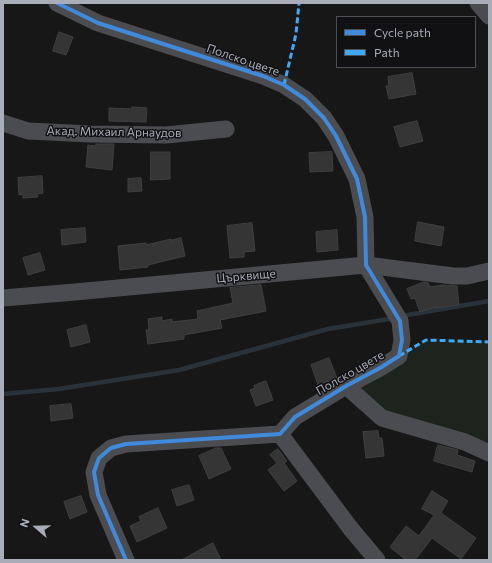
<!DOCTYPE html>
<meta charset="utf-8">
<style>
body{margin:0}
#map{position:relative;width:492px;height:563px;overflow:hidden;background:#171717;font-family:Commissioner,sans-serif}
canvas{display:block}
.frame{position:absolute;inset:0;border:4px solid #a8adb8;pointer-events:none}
.legend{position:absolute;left:336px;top:16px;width:140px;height:52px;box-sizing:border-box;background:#111113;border:1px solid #4d4f55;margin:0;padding:5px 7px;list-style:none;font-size:12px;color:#a8adb8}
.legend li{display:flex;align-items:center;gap:8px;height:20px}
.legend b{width:20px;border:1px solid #4d4f55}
.north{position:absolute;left:16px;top:507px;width:40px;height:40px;-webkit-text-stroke:3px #111113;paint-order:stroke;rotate:290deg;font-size:11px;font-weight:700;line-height:16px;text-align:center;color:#a8adb8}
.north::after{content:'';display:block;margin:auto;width:14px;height:18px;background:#a8adb8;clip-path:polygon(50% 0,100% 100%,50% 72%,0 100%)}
</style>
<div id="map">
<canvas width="492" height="563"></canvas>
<div class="frame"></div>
<ul class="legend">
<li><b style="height:5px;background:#408adc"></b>Cycle path</li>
<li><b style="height:5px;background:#3fa9f5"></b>Path</li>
</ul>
<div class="north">N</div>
</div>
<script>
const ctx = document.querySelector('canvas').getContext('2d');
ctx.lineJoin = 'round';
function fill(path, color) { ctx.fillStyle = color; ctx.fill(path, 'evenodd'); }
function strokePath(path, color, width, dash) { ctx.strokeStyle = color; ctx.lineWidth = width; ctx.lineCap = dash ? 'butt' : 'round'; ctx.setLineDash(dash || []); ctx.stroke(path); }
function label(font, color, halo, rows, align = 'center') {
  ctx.font = font + ' Commissioner,sans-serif'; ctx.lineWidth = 3; ctx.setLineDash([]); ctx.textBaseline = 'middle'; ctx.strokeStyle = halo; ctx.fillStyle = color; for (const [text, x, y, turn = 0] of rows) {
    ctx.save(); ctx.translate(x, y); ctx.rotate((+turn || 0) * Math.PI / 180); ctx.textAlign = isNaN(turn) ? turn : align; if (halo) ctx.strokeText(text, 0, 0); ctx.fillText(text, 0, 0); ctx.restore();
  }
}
fill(new Path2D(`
 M426,340L489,342V453L382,418L346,386L380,368Z`), '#1d241e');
strokePath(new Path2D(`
 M402,316L489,301
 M3,394L59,389L179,370L328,329L395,318`), '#2a3239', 4.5);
const building = new Path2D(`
 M59,32L73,37L66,55L53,51Z
 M412,73L416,94L389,99L386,86H389L388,77Z
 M132,107L147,108L146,122L109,121V108L132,109Z
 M417,121L423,141L400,147L394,127Z
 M96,144H114L112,170L86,167L88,145L96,146Z
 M151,152H170V179L151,180Z
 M332,152L333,171L310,172L309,153Z
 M42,176L43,193L37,194L38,197L23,198V194L19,195L18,178Z
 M141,178L142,191L128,192V179Z
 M418,222L444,227L441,246L415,241Z
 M252,223L255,251L244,252V257L230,258L227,226Z
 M85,228L86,242L62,245L61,230Z
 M337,230L338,250L317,252L316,232Z
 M181,238L185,256L148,265V267L120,270L118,246L146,243V245L171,239V240Z
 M40,253L45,270L28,275L23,258Z
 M424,282L428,283L430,287L443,285L457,286L459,305L432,308L420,312L415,298L411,299L407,289Z
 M261,285L266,311L220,320L222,328L184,335V339L148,344L146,330H149L148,319L162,317V321L172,319V322L198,319L197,311L233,303L230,288Z
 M86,325L90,342L71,347L67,330Z
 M329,358L337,378L318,385L311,365Z
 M266,381L273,400L256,406L250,390L255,388L254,386Z
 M71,404L73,418L51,421L50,406Z
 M378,431L379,438H382L384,456L366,458L363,432Z
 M438,445L458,450L457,455L475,461L472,472L434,461Z
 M216,448H221L231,469L209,479L199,456Z
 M278,449L287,461L284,463L297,481L284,491L268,470L277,463L270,455Z
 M189,485L194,500L177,506L172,490Z
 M432,491L448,501L441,513L476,538L461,559L432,538L415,560H406L390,547L406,526L419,536L434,515L422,509Z
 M81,496L87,512L70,519L64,502Z
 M158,508L167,528L137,542L130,526L141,521L139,517Z
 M213,543L221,560H182Z`);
fill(building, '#353536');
strokePath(building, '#3f4043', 1);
strokePath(new Path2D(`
 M57,3L98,23L263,76L284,85L305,99L324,118L336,136L357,179L365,217L366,265L400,321L402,340L399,356L380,368L346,386L295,417L280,434L126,444L111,448L99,458L94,472L98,495L126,560
 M478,3L489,16
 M3,123L28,131L91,134L166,135L226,129
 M3,298L75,292L366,265L453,276H467L489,271
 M346,386L382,418L465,442L489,453
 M280,434L351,529L377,560`), '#4b4c50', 17);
strokePath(new Path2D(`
 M284,85L296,34L299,3
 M399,356L426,340L489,342`), '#3fa9f5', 3, [6, 3]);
strokePath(new Path2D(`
 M57,3L98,23L263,76L284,85L305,99L324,118L336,136L357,179L365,217L366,265L400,321L402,340L399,356L380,368L346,386L295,417L280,434L126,444L111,448L99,458L94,472L98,495L126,560`), '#408adc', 4);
label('12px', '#a8adb8', '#111113', [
 ["Полско цвете",243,60,19],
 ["Акад. Михаил Арнаудов",114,132,1],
 ["Църквище",246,276,-5],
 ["Полско цвете",350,373,-30]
]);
</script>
